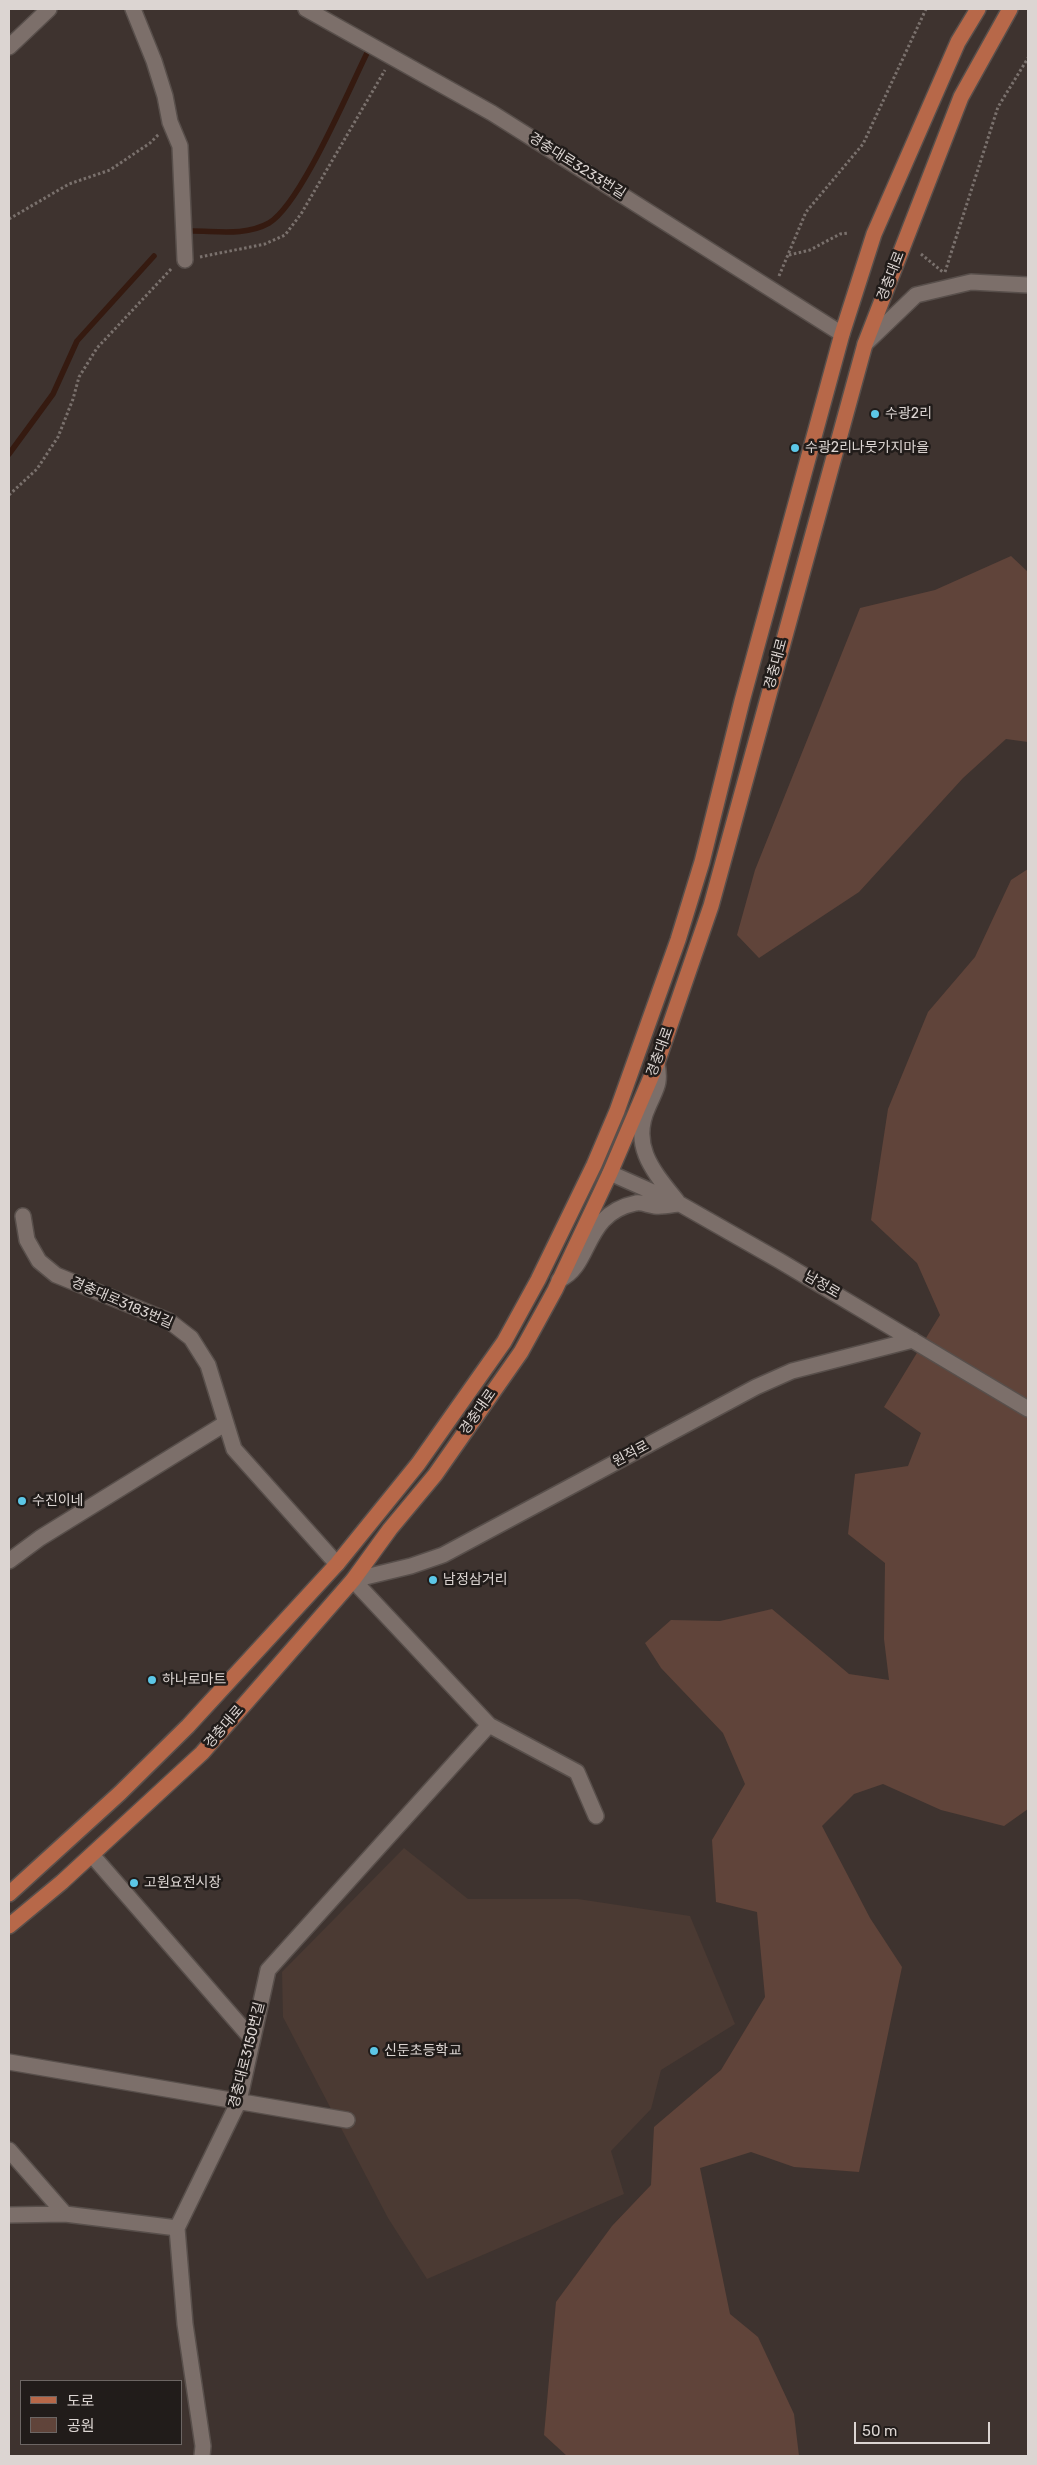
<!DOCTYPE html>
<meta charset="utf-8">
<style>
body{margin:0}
#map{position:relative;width:1037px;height:2465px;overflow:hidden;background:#3e332f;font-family:Rubik,"Noto Sans KR",sans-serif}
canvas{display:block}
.frame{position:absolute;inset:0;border:10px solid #dcd5d2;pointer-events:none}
.legend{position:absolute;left:20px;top:2380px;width:162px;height:65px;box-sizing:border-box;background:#211c1a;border:1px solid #6c6664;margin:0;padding:6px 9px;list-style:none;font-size:15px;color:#dcd5d2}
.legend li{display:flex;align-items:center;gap:10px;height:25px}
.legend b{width:25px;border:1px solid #6c6664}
.scale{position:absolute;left:854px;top:2422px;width:136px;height:22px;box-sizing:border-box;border:2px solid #dcd5d2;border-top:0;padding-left:6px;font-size:15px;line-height:18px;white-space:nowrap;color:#dcd5d2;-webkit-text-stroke:4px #211c1a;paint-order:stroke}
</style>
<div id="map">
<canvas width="1037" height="2465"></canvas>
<div class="frame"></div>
<ul class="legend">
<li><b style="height:6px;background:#b76849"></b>도로</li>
<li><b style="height:14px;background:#60443a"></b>공원</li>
</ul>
<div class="scale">50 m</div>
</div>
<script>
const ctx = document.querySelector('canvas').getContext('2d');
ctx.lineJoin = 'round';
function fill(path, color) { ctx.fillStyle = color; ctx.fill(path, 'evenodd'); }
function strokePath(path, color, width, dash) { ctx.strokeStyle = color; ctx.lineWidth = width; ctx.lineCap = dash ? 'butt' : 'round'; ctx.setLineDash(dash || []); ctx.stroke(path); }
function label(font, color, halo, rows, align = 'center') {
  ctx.font = font + ' Rubik,"Noto Sans KR",sans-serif'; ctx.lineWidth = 5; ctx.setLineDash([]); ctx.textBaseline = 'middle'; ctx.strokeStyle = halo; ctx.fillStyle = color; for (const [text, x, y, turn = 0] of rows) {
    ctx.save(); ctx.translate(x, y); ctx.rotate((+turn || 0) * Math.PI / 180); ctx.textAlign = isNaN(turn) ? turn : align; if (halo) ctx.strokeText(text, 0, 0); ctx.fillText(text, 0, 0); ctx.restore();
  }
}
fill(new Path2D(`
 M404,1848L468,1899H578L690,1916L735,2024L661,2070L651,2109L611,2151L624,2194L427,2279L388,2218L283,2017L282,1972Z`), '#4b3a33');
fill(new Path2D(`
 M1011,556L1028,572V742L1006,739L963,778L859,892L759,958L737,935L755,870L860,608L935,590Z
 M1028,869V1809L1004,1826L941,1810L883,1784L854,1794L822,1826L870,1918L902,1967L859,2172L794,2167L751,2152L700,2168L730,2314L758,2337L794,2414L799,2456H567L544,2435L556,2302L612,2226L651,2185L654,2127L721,2070L765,1997L757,1912L716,1902L712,1840L745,1784L723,1733L661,1668L645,1643L671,1620L720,1621L772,1609L849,1674L889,1680L884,1639L885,1563L848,1534L855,1474L908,1466L921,1433L884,1407L940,1315L917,1263L871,1220L888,1109L928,1012L975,957L1011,880Z`), '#60443a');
strokePath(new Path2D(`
 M193,231C217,231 246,236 269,223C301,204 349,89 368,51
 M9,454L53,394L77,341L154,256`), '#351a10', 5.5);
const minor = new Path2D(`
 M133,9L154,61L165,96L170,122L180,146L185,260
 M306,9L492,113L842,334
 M9,47L49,9
 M865,344L916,295L971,282L1028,285
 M657,1063C661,1085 656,1088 648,1107C630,1146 654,1172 677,1201
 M610,1173L680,1204L780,1261L1028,1409
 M23,1216L27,1240L39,1261L56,1275L169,1321L191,1338L208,1365L234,1449L337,1564
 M559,1280C593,1265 582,1214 636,1203C642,1202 648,1205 655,1206C662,1207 671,1205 678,1204
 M9,1561L40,1538L226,1423
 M353,1580L411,1566L443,1555L756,1387L792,1371L913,1340
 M353,1580L489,1725L577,1772L596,1816
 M92,1855L252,2039
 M9,2062L347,2120
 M9,2150L65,2214L177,2228
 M9,2215L65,2214
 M202,2456L203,2446L185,2324L177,2228L239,2101L268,1970L489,1725`);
const major = new Path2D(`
 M9,1894L120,1793L188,1726L337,1564L418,1464L504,1342L538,1280L594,1165L617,1111L678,940L702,862L742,701L842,334L874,234L958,42L978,9
 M9,1926L62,1882L202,1753L353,1580L390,1529L435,1475L521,1352L555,1290L610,1173L657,1063L711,906L865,344L961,97L1010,9`);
strokePath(minor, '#584f4b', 18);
strokePath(major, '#584f4b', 18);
strokePath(new Path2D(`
 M9,219L69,184L110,170L150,143L159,134
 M921,254L944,273
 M789,255L810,250L840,234L848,233
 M200,257L265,244L285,235L301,214L385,70
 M945,272L998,107L1028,58
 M779,276L806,212L863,144L926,9
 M9,495L37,469L58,437L73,399L79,377L97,348L172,268`), '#7a716d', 3, [2.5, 2.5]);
strokePath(minor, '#7c6f6a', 15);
strokePath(major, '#b76849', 15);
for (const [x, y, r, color] of [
 [875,414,5,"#5cc7e7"],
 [795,448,5,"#5cc7e7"],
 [22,1501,5,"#5cc7e7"],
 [433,1580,5,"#5cc7e7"],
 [152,1680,5,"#5cc7e7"],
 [134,1883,5,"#5cc7e7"],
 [374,2051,5,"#5cc7e7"]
]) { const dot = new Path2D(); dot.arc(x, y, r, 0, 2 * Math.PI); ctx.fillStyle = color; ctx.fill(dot); strokePath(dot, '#211c1a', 2); }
label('14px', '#dcd5d2', '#211c1a', [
 ["경충대로3233번길",577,166,32],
 ["경충대로",891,276,-69],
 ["경충대로",776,664,-75],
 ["경충대로",660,1052,-70],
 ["남정로",822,1285,30],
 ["경충대로3183번길",122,1303,23],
 ["경충대로",478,1412,-55],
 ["원적로",631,1454,-28],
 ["경충대로",224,1727,-49],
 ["경충대로3150번길",247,2055,-76]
]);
label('14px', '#dcd5d2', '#211c1a', [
 ["수광2리",885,414],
 ["수광2리나뭇가지마을",805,448],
 ["수진이네",32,1501],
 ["남정삼거리",443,1580],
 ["하나로마트",162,1680],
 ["고원요전시장",144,1883],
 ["신둔초등학교",384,2051]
], 'left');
</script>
